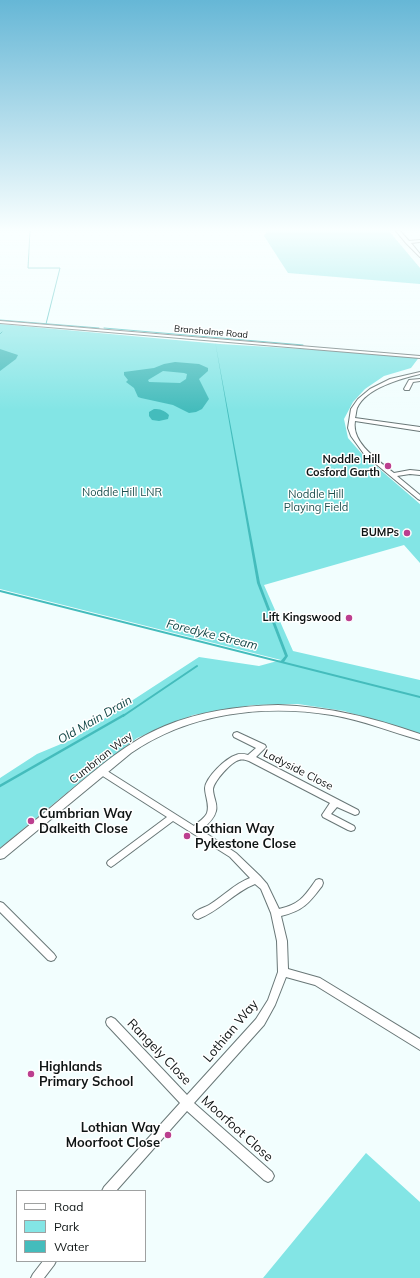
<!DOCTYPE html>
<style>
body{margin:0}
#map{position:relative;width:420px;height:1278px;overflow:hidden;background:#f2fefe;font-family:Mulish,sans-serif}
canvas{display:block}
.legend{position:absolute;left:16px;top:1190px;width:130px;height:72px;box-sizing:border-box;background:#fff;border:1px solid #9fa1a1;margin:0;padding:5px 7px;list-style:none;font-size:12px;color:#0f1515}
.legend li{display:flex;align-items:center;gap:8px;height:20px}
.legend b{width:20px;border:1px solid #9fa1a1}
</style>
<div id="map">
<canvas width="420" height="1278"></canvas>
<ul class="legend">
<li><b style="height:5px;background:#fff"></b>Road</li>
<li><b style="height:11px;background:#83e5e5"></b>Park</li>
<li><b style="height:11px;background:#44bcbc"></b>Water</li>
</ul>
</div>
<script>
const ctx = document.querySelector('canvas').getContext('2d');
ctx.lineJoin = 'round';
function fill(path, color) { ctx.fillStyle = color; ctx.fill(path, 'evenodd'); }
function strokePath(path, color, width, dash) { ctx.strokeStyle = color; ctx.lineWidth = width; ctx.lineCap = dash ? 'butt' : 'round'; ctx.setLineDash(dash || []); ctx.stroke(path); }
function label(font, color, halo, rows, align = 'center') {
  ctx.font = font + ' Mulish,sans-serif'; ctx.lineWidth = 3; ctx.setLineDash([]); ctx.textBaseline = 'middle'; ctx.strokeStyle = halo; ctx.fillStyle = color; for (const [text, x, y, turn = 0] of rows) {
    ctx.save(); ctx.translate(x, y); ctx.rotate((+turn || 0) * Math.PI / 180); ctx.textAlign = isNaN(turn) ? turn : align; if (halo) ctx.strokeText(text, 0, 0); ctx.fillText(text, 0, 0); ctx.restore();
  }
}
fill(new Path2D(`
 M267,231H389L420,268V284L288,273L264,236Z
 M0,324L220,344L420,356L411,368L384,376L365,389L353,402L344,419L348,438L362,454L420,504V563L404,545L264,585L293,651L420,680V734L344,711L298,704L253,705L193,715L137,738L86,777L0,848V778L37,754L73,739L199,657L259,666L281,660L0,589Z
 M366,1153L420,1202V1278H263Z`), '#83e5e5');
fill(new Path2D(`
 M215,341L260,583L288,656L284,662H280L285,656L257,583Z
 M0,349L18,355L16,359L0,371Z
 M175,362L199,364L208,368V371L199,379L209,399L202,409L196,412L189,413L173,405L141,398L138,397L134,388L126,382L128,380L124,375V372L154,368L164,364ZM163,371L184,373L187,374L186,379L180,383L149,382L148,380Z
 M154,409C160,409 164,410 169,415L168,419L159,421L152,420L149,416V412Z`), '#44bcbc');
strokePath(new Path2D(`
 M30,231L28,268H60L46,324
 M0,320L99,328
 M104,328L303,345
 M0,334L2,332`), '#44bcbc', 1);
strokePath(new Path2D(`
 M0,591L420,697
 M123,716L197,666`), '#44bcbc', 2);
strokePath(new Path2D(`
 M0,786L124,715`), '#44bcbc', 2.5);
const minor = new Path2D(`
 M396,231H400L409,241L420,240V242L411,243L420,254V257L406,243Z
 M0,321L420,356V358L0,323Z
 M420,372V374C400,379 366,388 357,408C356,411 356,415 355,418L420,427V431L355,421C351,443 379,461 394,473L410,470L420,471V475L410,474L397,476L420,495V500L418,499L364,454L351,436L348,428L351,409L358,399L370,389L390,379Z
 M420,379V381L413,382L409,390H405L404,389L409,380Z
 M237,732L265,745L266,747L256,757L358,810L359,812L358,814L355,815L337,807L331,814L354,826L355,828L354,830L351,831L348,830L323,817L322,815L330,803L249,761C246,760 242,759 239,760C231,762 214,781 213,789C213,797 218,804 216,811C214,819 207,825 201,830L236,853L260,876L267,884L279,909C300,904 304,897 316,880L319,879L322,880L323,883L322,886C309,903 303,911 281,916L287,941L288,969L320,978L420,1039V1050L315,985L286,977L275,1005L264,1025L194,1103L272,1172L274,1176L272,1180L268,1182L264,1180L187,1111L116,1191H102L104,1187L180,1103L107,1025L106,1022L107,1019L111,1017L115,1019L187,1095L256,1019L268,1000L278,972L277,941L271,913L261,889L255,884C234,892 220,911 198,919L195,918L193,915C196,909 204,908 209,905C224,896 234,884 250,878L230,857L173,821L114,865L111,867L108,865L107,863L108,861L167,817L98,773L97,771L98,769H104L194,826C198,822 205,818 207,813C210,805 205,796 205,788C206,777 226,758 236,755C240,753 244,754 248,755L256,748L234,737L233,735L234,733Z
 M0,902L3,903L54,954L56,957L54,960L51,961L48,960L0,912Z
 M43,1261H56L54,1265L44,1278H31L33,1274Z`);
const tertiary = new Path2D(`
 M278,705C330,707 371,717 420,734V740C391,732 363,720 332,715C263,704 189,713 131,753L4,858L0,859V849C23,830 46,812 68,793C98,768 128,741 165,726C201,711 239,706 278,705Z`);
strokePath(minor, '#697777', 2);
strokePath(tertiary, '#697777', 2);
fill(minor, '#fff');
fill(tertiary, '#fff');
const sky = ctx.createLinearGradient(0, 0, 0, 410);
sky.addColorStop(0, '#66b7d6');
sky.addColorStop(0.56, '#f9ffff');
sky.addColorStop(1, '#f9ffff00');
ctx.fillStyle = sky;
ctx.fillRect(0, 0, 420, 410);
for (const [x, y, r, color] of [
 [388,466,4,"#bc3f8f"],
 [407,533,4,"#bc3f8f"],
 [349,618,4,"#bc3f8f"],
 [31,821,4,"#bc3f8f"],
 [187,836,4,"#bc3f8f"],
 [31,1074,4,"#bc3f8f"],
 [168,1135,4,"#bc3f8f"]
]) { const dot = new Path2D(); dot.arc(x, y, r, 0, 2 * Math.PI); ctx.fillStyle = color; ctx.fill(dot); strokePath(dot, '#fff', 1.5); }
label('9px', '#0f1515', '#fff', [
 ["Bransholme Road",211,332,5]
]);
label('bold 11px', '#0f1515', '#fff', [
 ["Noddle Hill",380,460],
 ["Cosford Garth",380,473],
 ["BUMPs",399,533],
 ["Lift Kingswood",341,618]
], 'right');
label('11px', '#1e5150', '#fff', [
 ["Noddle Hill LNR",122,493],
 ["Noddle Hill",316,495],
 ["Playing Field",316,508]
]);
label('11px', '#0f1515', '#fff', [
 ["Cumbrian Way",101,758,-38],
 ["Ladyside Close",298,770,27]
]);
label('italic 12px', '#124747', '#fff', [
 ["Foredyke Stream",212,635,14],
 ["Old Main Drain",95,720,-30]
]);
label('bold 13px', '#0f1515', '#fff', [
 ["Cumbrian Way",39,814],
 ["Dalkeith Close",39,829],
 ["Lothian Way",195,829],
 ["Pykestone Close",195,844],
 ["Highlands",39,1067],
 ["Primary School",39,1082],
 ["Lothian Way",160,1128,"right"],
 ["Moorfoot Close",160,1143,"right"]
], 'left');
label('13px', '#0f1515', '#fff', [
 ["Lothian Way",231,1031,-50],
 ["Rangely Close",159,1052,46],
 ["Moorfoot Close",237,1129,42]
]);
</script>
